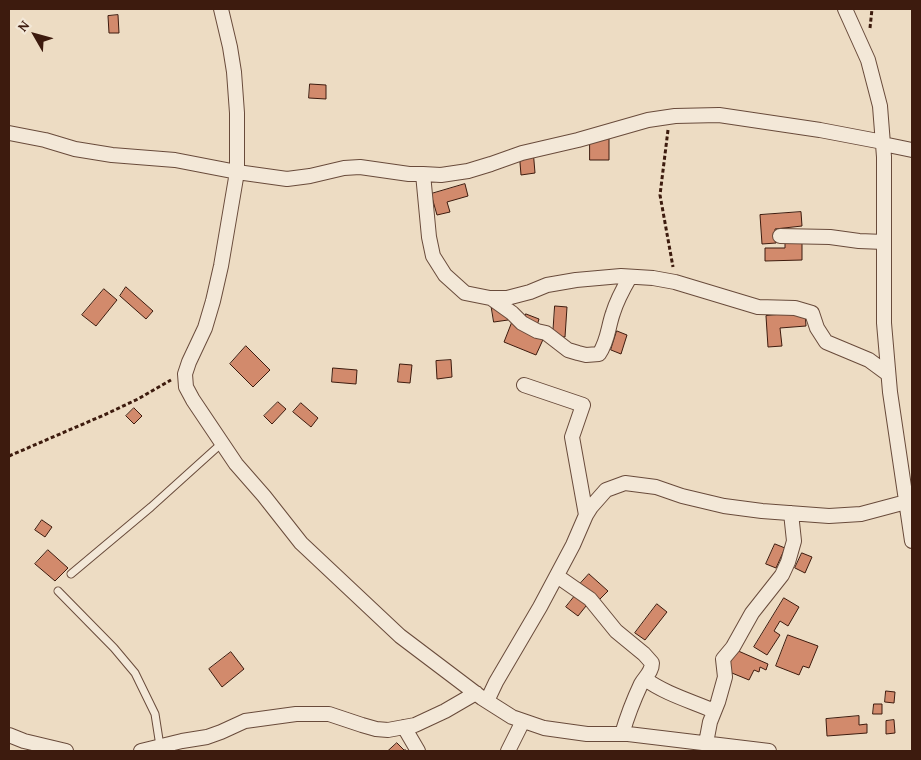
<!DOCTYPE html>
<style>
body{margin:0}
#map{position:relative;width:921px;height:760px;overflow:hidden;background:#eddcc3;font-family:"Gentium Book Plus",serif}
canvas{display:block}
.frame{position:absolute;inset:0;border:10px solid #3d1b0e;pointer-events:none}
.north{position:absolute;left:10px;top:10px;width:50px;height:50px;-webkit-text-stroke:4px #f3e8d8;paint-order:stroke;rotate:308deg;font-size:14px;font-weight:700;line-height:20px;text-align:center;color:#3d1b0e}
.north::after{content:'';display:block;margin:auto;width:18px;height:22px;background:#3d1b0e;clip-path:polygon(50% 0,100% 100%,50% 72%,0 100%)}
</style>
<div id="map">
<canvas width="921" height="760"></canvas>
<div class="frame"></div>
<div class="north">N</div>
</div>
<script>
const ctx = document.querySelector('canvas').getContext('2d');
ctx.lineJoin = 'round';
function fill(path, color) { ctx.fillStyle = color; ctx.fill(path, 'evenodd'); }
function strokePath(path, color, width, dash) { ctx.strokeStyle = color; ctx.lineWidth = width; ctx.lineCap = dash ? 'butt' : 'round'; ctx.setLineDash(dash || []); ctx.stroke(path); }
const building = new Path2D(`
 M118,15L119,33H109L108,16Z
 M310,84L326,85V99L309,98Z
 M590,138H609V160H590Z
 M533,149L535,173L521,175L519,150Z
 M465,184L468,196L447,202L450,212L437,215L431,194Z
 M801,212L802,226L775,229L776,243L762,244L760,215Z
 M802,240V260L765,261V248H785V241Z
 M126,287L153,311L146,319L120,296Z
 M104,289L117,300L96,326L82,315Z
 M491,304L506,312L508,320L494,322Z
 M555,306L567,307L565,337L553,336Z
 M805,312L806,326L780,328L782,346L768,347L766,316Z
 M526,314L539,319L536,329L546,333L536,355L504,342L513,319L522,323Z
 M617,331L627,335L621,354L611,350Z
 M246,346L270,370L253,387L230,364Z
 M451,360L452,377L437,379L436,361Z
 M400,364L412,365L410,383L398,382Z
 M333,368L357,370L356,384L332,382Z
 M278,402L286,409L272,424L264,416Z
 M301,403L318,418L311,427L293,412Z
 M134,408L142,416L134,424L126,416Z
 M42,520L52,527L45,537L35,530Z
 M775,544L785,548L776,568L766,564Z
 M48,550L68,568L55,581L35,564Z
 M802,553L812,557L805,573L795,568Z
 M589,574L608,591L598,601L580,584Z
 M578,592L590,601L578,616L566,607Z
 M784,598L799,607L788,626L780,621L774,631L780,635L767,655L754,647Z
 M657,604L667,612L645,640L635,633Z
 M788,635L818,646L809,668L803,666L799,675L776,666Z
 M736,650L768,664L766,670L760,667L759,672L754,670L749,680L727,671Z
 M231,652L244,669L222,687L209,669Z
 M886,691L895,692L894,703L885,702Z
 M874,704H882V714H873Z
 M859,716V725L867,724V733L827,736L826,719Z
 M894,720L895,733L886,734V721Z
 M397,743L404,750H406L407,751H388Z`);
fill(building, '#d28a6c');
strokePath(building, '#3d1b0e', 1);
const lane = new Path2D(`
 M71,574L151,507L222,443
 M58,591L114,648L135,673L155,714L160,746`);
const street = new Path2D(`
 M221,9L230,47L234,72L237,113V172L221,266L213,301L205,328L189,362L185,374L186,387L193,400L236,464L264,496L301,543L400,636L482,698L512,717L544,728L587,734H628L769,751
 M845,9L868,60L880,106L884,157V323L890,392L912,541
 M9,133L45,140L75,149L112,155L175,160L237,172L287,179L310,176L344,168L360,167L409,174H423L441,175L468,171L491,164L522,153L578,140L648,120L675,116L719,115L820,130L883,142
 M883,144L912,150
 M423,174L429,237L433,256L445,275L465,293L490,298H507L530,292L547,285L576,280L621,276L653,278L675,282L758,307L795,308L812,313L817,328L826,342L869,360L888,374
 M780,236L830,237L859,241L884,242
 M491,298L512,313L522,323L537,331L546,333L568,350L578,353L586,355L599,354C608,341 608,327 613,313C617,300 623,289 630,277
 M524,385L583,405L572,437L586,515
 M557,576L590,599L616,631L644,654L652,663C652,672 645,677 641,684C633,701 627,717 622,734
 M645,679C666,694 691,701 714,711
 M487,701L496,682L540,607L573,545L586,515L591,507L606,490L625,483L656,487L682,496L724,506L762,511L829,516L861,514L906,502
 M404,727L418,751
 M9,735L24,741L66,751
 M706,743L710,722L718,702L725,677L723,659L733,647L752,613L782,575L788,562L794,541L791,513
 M141,751L182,741L207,737L221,732L245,721L296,714H329L362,725L376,729L388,730L415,725L445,711L476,693
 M508,751L523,721`);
strokePath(lane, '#694b3b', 9);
strokePath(street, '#694b3b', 16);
strokePath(new Path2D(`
 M870,28L872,9
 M668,130L660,195L673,267
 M9,456L104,415L138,399L171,380`), '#3d1b0e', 3, [4, 2.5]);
strokePath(lane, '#f3e8d8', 7);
strokePath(street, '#f3e8d8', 14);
</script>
